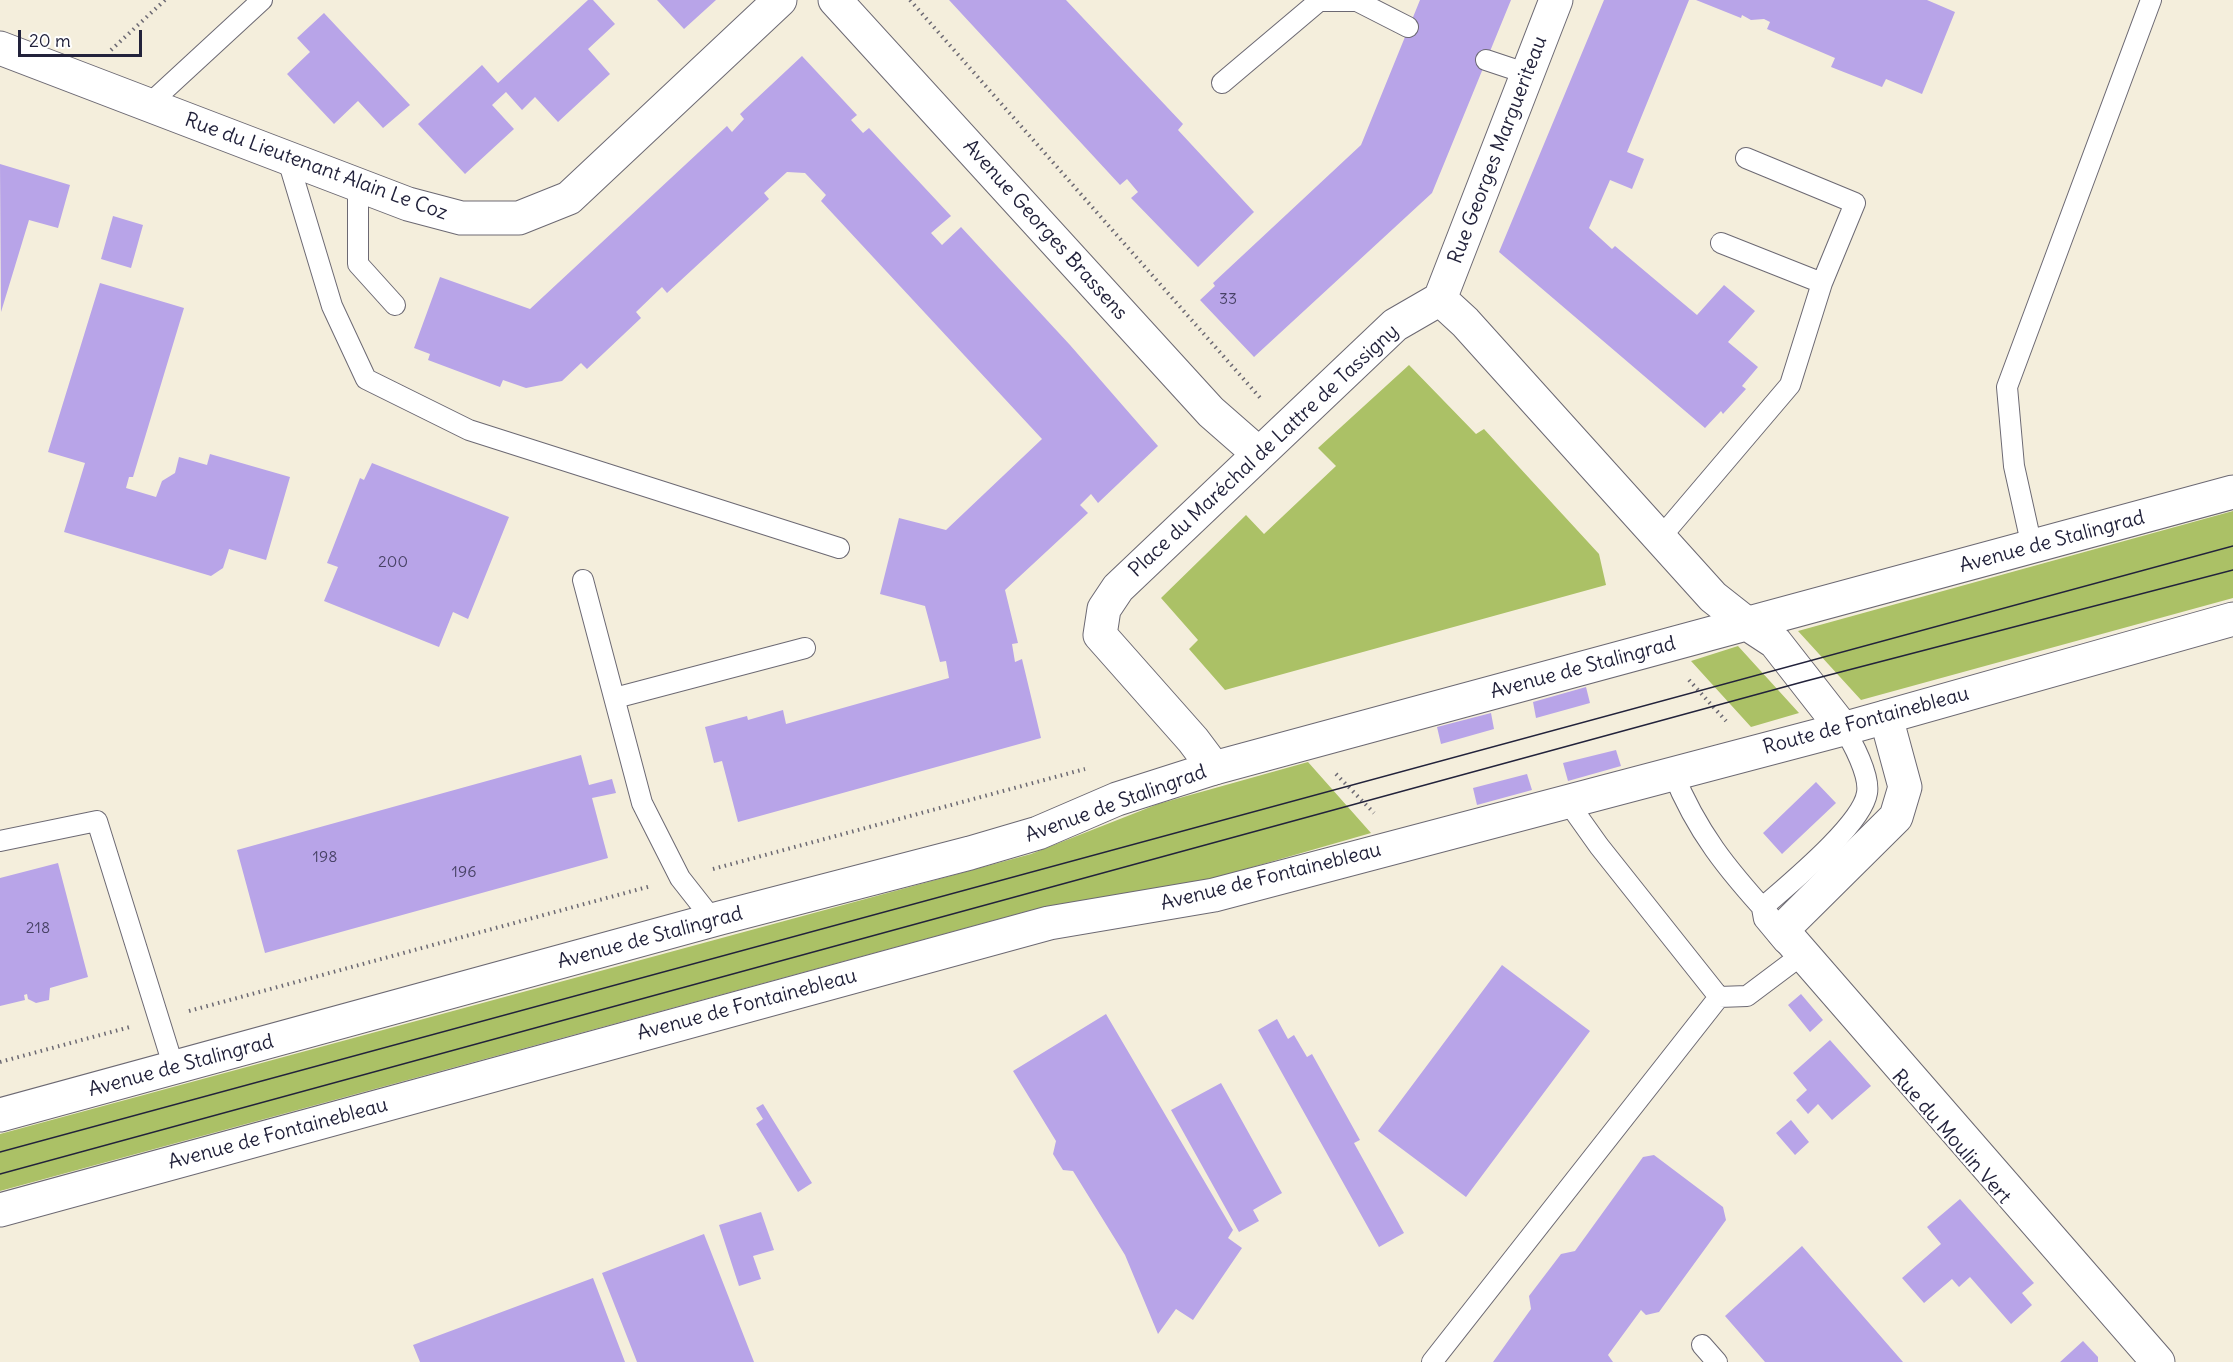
<!DOCTYPE html>
<meta charset="utf-8">
<style>
body{margin:0}
#map{position:relative;width:2233px;height:1362px;overflow:hidden;background:#f4eedc;font-family:Delius,sans-serif}
canvas{display:block}
.scale{position:absolute;left:18px;top:30px;width:124px;height:27px;box-sizing:border-box;border:3px solid #22223b;border-top:0;padding-left:8px;font-size:18px;line-height:21px;white-space:nowrap;color:#22223b;-webkit-text-stroke:4px #fff;paint-order:stroke}
</style>
<div id="map">
<canvas width="2233" height="1362"></canvas>
<div class="scale">20 m</div>
</div>
<script>
const ctx = document.querySelector('canvas').getContext('2d');
ctx.lineJoin = 'round';
function fill(path, color) { ctx.fillStyle = color; ctx.fill(path, 'evenodd'); }
function strokePath(path, color, width, dash) { ctx.strokeStyle = color; ctx.lineWidth = width; ctx.lineCap = dash ? 'butt' : 'round'; ctx.setLineDash(dash || []); ctx.stroke(path); }
function label(font, color, halo, rows, align = 'center') {
  ctx.font = font + ' Delius,sans-serif'; ctx.lineWidth = 4.5; ctx.setLineDash([]); ctx.textBaseline = 'middle'; ctx.strokeStyle = halo; ctx.fillStyle = color; for (const [text, x, y, turn = 0] of rows) {
    ctx.save(); ctx.translate(x, y); ctx.rotate((+turn || 0) * Math.PI / 180); ctx.textAlign = isNaN(turn) ? turn : align; if (halo) ctx.strokeText(text, 0, 0); ctx.fillText(text, 0, 0); ctx.restore();
  }
}
fill(new Path2D(`
 M1409,365L1476,434L1484,429L1599,554L1606,585L1225,690L1189,649L1198,640L1161,598L1246,515L1264,534L1336,466L1318,448Z
 M2233,511V598L1861,700L1798,631Z
 M1738,646L1799,713L1751,727L1691,661Z
 M1308,762L1371,833L1204,881L1032,910L0,1191V1134L1031,854L1158,804Z`), '#abc166');
fill(new Path2D(`
 M588,0H593L615,24L588,49L610,74L558,122L535,97L522,110L506,92L492,105L514,129L465,174L418,124L482,65L498,83Z
 M657,0H716L684,29Z
 M949,0H1066L1183,124L1178,130L1254,212L1198,267L1131,198L1138,192L1127,179L1120,185Z
 M1420,0H1511L1432,193L1254,357L1200,300L1215,286L1213,283L1361,145Z
 M1604,0H1689L1627,152L1644,159L1632,189L1610,180L1589,228L1612,249L1615,246L1697,315L1724,285L1755,311L1728,342L1758,367L1742,386L1746,389L1723,414L1721,411L1705,428L1499,252Z
 M1696,0H1927L1955,12L1922,94L1886,79L1882,87L1831,67L1835,58L1767,29L1770,22L1764,19L1751,20L1742,15L1741,18Z
 M324,13L410,105L383,128L358,101L334,124L287,74L310,52L297,38Z
 M802,56L857,115L851,120L863,133L869,128L951,216L931,233L942,245L961,227L1070,345L1158,446L1098,503L1091,494L1080,505L1088,513L1005,590L1018,643L1012,644L1015,662L1022,659L1041,738L738,822L722,761L714,763L705,727L747,716L748,720L783,710L786,724L949,678L946,661L940,662L925,606L880,594L899,518L946,530L1042,439L821,201L826,195L805,173L787,172L764,193L769,199L667,293L662,287L636,312L641,318L587,369L581,363L562,381L526,388L503,380L500,387L428,360L430,354L414,348L440,277L530,309L727,126L732,132L744,119L740,114Z
 M0,164L70,185L58,228L29,220L1,312Z
 M113,216L143,225L131,268L101,259Z
 M100,283L184,308L133,477H129L126,488L156,497L162,481L175,473L179,457L207,465L210,454L290,477L266,560L229,549L223,568L211,576L64,532L85,463L48,452Z
 M372,463L509,517L468,619L453,612L439,647L324,601L338,567L327,563L360,478L364,480Z
 M1586,687L1590,703L1536,718L1533,702Z
 M1491,713L1494,729L1441,744L1437,727Z
 M1616,750L1621,766L1568,781L1563,763Z
 M581,755L589,785L612,779L616,793L592,798L608,858L265,953L237,850Z
 M1527,774L1532,790L1477,805L1473,788Z
 M1816,782L1836,803L1782,854L1763,833Z
 M58,863L88,977L50,988L49,1000L36,1003L28,999L27,994L24,995L25,1000L0,1006V878Z
 M1502,965L1590,1031L1466,1197L1378,1131Z
 M1801,994L1823,1020L1810,1032L1788,1005Z
 M1106,1014L1233,1230L1228,1238L1242,1248L1193,1320L1176,1309L1158,1334L1125,1255L1073,1171L1063,1170L1053,1154L1056,1141L1013,1071Z
 M1277,1019L1288,1039L1294,1035L1307,1057L1312,1054L1360,1140L1354,1143L1404,1233L1379,1247L1258,1030Z
 M1830,1040L1871,1086L1832,1120L1818,1104L1808,1114L1796,1100L1807,1090L1793,1073Z
 M1221,1083L1282,1193L1253,1210L1259,1221L1239,1232L1171,1110Z
 M763,1104L812,1183L798,1192L756,1124L763,1119L756,1108Z
 M1791,1120L1809,1142L1795,1155L1776,1133Z
 M1654,1155L1723,1207L1726,1220L1659,1312L1646,1315L1641,1310L1608,1355L1613,1362H1493L1531,1309L1529,1296L1561,1254L1575,1251L1643,1157Z
 M1960,1199L2034,1283L2022,1293L2032,1305L2011,1324L1970,1277L1959,1287L1952,1279L1924,1303L1902,1278L1941,1244L1927,1227Z
 M761,1212L774,1250L753,1256L761,1279L739,1286L719,1225Z
 M704,1234L754,1362H637L602,1273Z
 M1802,1246L1903,1362H1765L1725,1316Z
 M593,1278L625,1362H420L413,1345Z
 M2083,1341L2098,1357V1362H2060Z`), '#b8a4e8');
const service = new Path2D(`
 M1486,60L1528,74
 M1222,83L1319,1H1357L1408,27
 M147,106L262,0
 M288,160L332,306L366,379L469,430L839,548
 M358,185V264L395,305
 M1721,243L1822,283
 M1660,538L1790,385L1822,283L1855,203L1746,158
 M2032,547L2014,466L2007,387L2151,0
 M583,580L642,803L680,878L713,920
 M615,698L805,648
 M1673,773C1697,832 1727,869 1770,916
 M0,841L97,821L174,1068
 M1762,908L1764,919L1784,943
 M1762,908C1788,885 1862,825 1867,793C1870,776 1853,742 1843,729
 M1719,997L1747,996L1803,954
 M1702,1345L1717,1362
 M1432,1362L1719,997L1599,846L1567,801`);
const minor = new Path2D(`
 M835,0L1211,412L1259,454
 M0,48L408,204L461,218H519L569,198L780,0
 M1440,299L1556,0
 M1886,717L1905,787L1896,817L1782,930L2158,1362
 M1214,768L1193,740L1100,635L1104,609L1118,588L1395,325L1440,299L1465,322L1713,597L1746,623`);
const primary = new Path2D(`
 M1746,623L1775,642L1843,729
 M0,1115L720,918L970,853L1038,833L1117,799L1214,768L2233,492
 M0,1210L1049,923L1214,895L1843,729L2233,619`);
strokePath(service, '#6c6973', 22);
strokePath(minor, '#6c6973', 35);
strokePath(primary, '#6c6973', 35);
strokePath(new Path2D(`
 M910,0L1262,400
 M111,50L165,0
 M1689,680L1726,721
 M1336,774L1374,813
 M713,869L1085,769
 M189,1011L651,886
 M0,1062L130,1027`), '#6c6973', 4, [1.5, 4.5]);
strokePath(service, '#fff', 20);
strokePath(minor, '#fff', 33);
strokePath(primary, '#fff', 33);
strokePath(new Path2D(`
 M0,1152L2233,546
 M0,1174L1806,681L2233,570`), '#22223b', 1.5);
label('16px', '#484266', null, [
 ["33",1228,299],
 ["200",393,562],
 ["198",325,857],
 ["196",464,872],
 ["218",38,928]
]);
label('20px', '#22223b', '#fff', [
 ["Rue Georges Margueriteau",1498,150,-69],
 ["Rue du Lieutenant Alain Le Coz",316,167,20],
 ["Avenue Georges Brassens",1045,230,48],
 ["Place du Maréchal de Lattre de Tassigny",1264,451,-43],
 ["Avenue de Stalingrad",2052,542,-15],
 ["Avenue de Stalingrad",1583,668,-15],
 ["Route de Fontainebleau",1866,721,-15],
 ["Avenue de Stalingrad",1116,804,-20],
 ["Avenue de Fontainebleau",1271,877,-14],
 ["Avenue de Stalingrad",650,938,-15],
 ["Avenue de Fontainebleau",747,1005,-15],
 ["Avenue de Stalingrad",181,1066,-15],
 ["Avenue de Fontainebleau",278,1134,-15],
 ["Rue du Moulin Vert",1951,1137,49]
]);
</script>
